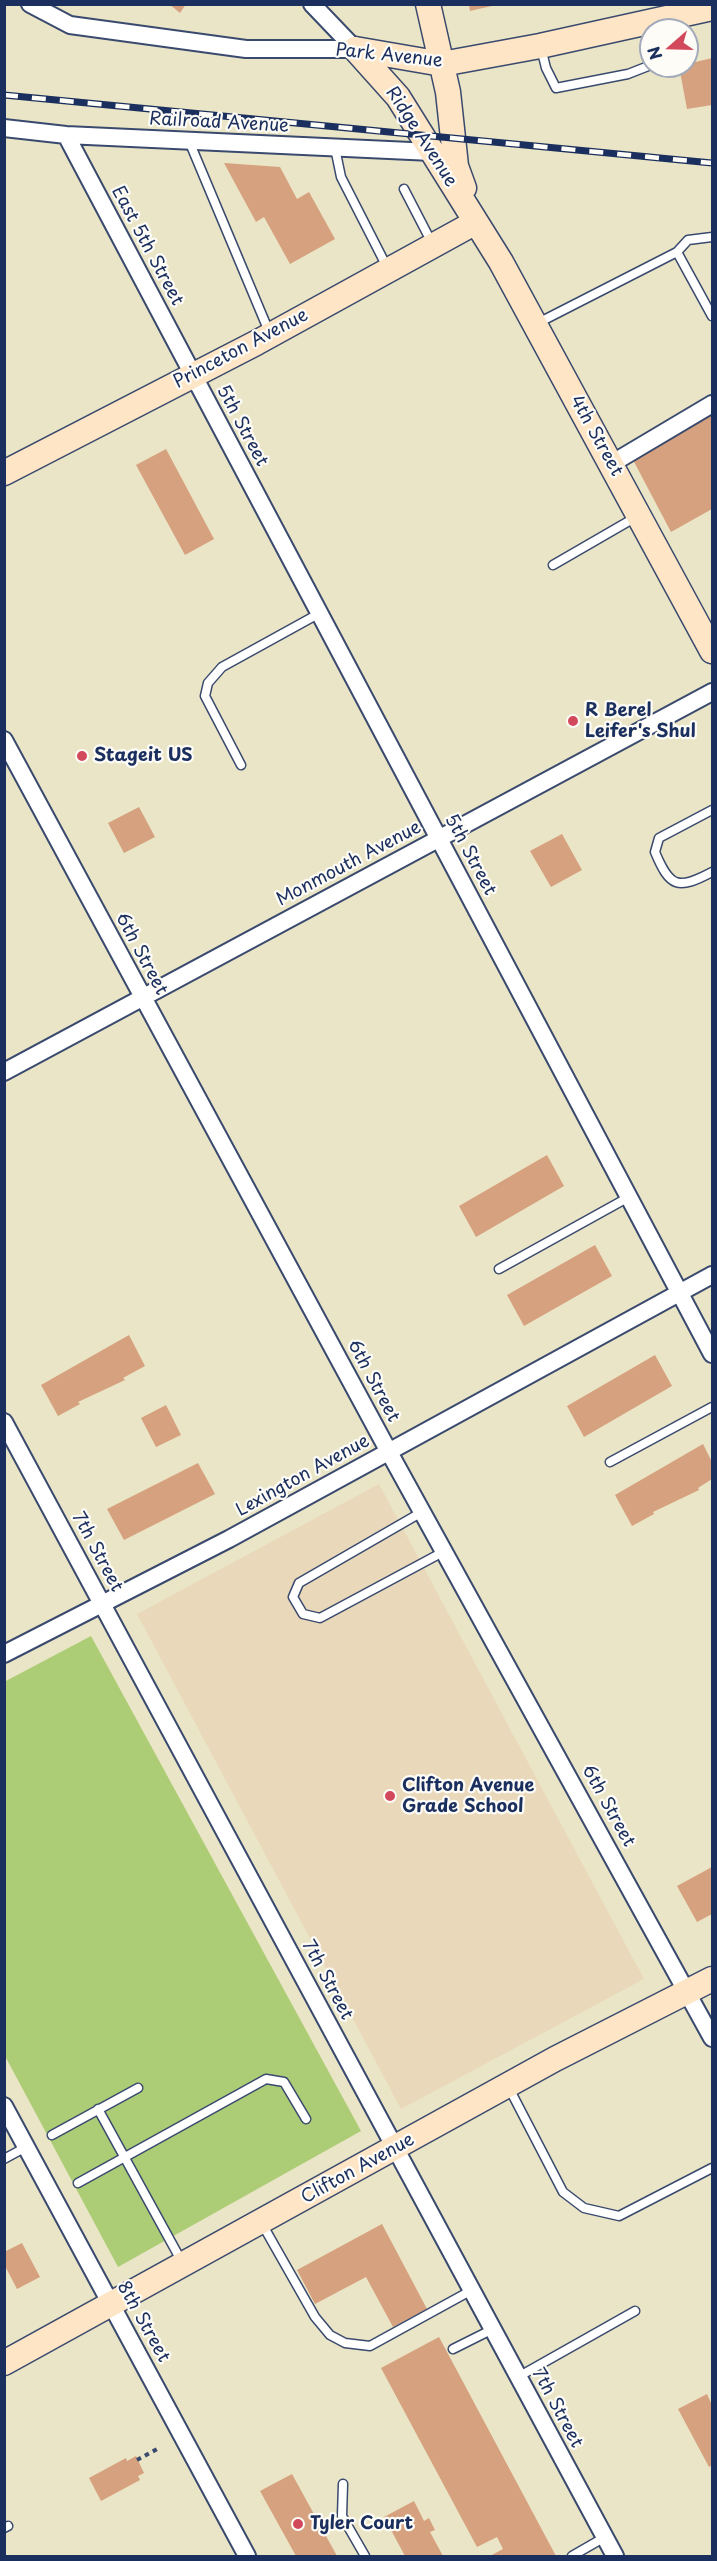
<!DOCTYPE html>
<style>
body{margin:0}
#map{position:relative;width:717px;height:2561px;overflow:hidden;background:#eae5c6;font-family:"Playpen Sans",sans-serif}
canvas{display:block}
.frame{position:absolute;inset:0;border:6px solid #1b2f5e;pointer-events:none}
.north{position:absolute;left:639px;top:18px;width:60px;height:60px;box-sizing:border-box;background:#fdfcf7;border:2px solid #a3aaba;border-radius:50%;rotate:250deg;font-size:16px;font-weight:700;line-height:24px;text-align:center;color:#1b2f5e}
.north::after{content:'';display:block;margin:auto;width:21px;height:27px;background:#d1495b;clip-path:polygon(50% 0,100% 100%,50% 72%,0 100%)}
</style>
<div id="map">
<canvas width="717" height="2561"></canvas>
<div class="frame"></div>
<div class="north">N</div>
</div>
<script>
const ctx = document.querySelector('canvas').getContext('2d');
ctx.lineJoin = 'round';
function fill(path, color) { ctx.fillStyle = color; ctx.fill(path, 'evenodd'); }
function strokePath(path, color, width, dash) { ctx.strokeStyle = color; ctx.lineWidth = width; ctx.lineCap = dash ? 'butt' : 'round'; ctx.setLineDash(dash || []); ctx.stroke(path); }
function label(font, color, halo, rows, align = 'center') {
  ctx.font = font + ' "Playpen Sans",sans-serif'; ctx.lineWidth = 4.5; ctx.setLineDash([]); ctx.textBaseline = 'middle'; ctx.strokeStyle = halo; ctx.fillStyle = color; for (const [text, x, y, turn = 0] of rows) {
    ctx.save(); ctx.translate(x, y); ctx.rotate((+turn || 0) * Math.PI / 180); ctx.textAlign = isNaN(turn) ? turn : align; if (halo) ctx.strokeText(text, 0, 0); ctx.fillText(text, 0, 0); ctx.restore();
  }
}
fill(new Path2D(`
 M379,1484L644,1979L401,2109L137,1614Z`), '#e9d9ba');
fill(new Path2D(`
 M91,1636L361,2131L118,2267L5,2056L4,1682Z`), '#accd76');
fill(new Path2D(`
 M169,4H186L180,13Z
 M469,4H496V5L470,11Z
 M712,58V105L687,109L679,66Z
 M224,163L280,167L297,199L309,192L335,239L290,264L264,217L256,222Z
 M712,414V509L671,532L632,458Z
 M166,449L214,539L185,555L136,465Z
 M139,807L155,837L124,853L108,823Z
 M562,834L582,870L551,887L530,851Z
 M547,1155L564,1186L476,1237L459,1206Z
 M595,1245L612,1276L524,1326L507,1295Z
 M129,1335L145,1366L123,1378L125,1380L78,1402L80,1404L58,1416L41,1385Z
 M655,1355L672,1386L584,1437L567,1406Z
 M166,1405L181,1435L156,1447L141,1418Z
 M703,1444L712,1462V1479L698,1488L699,1490L653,1512L654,1514L632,1526L615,1495Z
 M198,1463L215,1494L124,1540L107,1509Z
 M712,1867V1914L697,1922L677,1886Z
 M382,2224L427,2309L393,2327L366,2277L315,2304L297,2270Z
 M22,2243L40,2277L17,2289L4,2264V2252Z
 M439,2337L556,2556H490L503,2549L497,2537L477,2547L381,2368Z
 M707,2394L712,2405V2465L709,2467L678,2409Z
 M136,2456L144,2473L138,2476L140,2480L101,2501L89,2478L126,2458L127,2461Z
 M292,2474L337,2556H296L260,2491Z
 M414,2501L424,2521L429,2518L435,2530L430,2532L443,2556H405L384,2517Z`), '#d6a17e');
const lane = new Path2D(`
 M541,48L546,68L556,88L628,74L651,65
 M189,141L270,334
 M335,148L341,177L388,269
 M404,189L433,245
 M712,237L688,240L677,252L712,316
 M536,324L677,252
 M553,565L636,517
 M241,765L205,696L208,683L222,667L320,613
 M712,810L659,838L655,852C670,888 678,890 712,872
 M499,1269L629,1197
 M610,1462L712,1407
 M422,1512L299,1583L293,1597L303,1614L320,1618L443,1552
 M509,2088L563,2192L584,2208L619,2216L712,2168
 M98,2109L182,2262
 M52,2135L138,2088
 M4,2159L26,2147
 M78,2183L266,2079L284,2082L306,2119
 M261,2222L315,2317L330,2335L345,2343L370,2346L472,2290
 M453,2349L493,2329
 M518,2377L635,2311
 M343,2484L342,2516L365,2556
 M4,2528L8,2526
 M572,2556L605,2537`);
const street = new Path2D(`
 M30,4L70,25L246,49H355
 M312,4L355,49
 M4,128L66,135L432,152
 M66,135L712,1354
 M611,464L712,404
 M4,740L389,1452L712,2038
 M4,1072L712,692
 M4,1422L615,2556
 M4,1654L229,1539L712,1275
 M4,2106L247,2556`);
const secondary = new Path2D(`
 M428,4L448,92L456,166L464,188
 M355,49L398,97L501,262L712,651
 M355,49L442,64L540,46L712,8
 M4,473L256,343L476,222
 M4,2363L555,2059L712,1979`);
strokePath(lane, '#3a4a6e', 11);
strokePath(street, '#3a4a6e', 20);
strokePath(secondary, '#3a4a6e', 27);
strokePath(new Path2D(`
 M137,2460L159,2448`), '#3a4a6e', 4, [4.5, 4.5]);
strokePath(lane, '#fff', 8);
strokePath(street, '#fff', 16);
strokePath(secondary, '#fee5c5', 24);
const rail = new Path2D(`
 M4,95L712,163`);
strokePath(rail, '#1b2f5e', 7);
strokePath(rail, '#fdfcf7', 4.5, [14]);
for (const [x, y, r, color] of [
 [573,721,6,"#d1495b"],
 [82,756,6,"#d1495b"],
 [390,1796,6,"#d1495b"],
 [298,2524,6,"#d1495b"]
]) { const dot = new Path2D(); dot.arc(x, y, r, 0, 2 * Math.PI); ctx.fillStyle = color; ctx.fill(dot); strokePath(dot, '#fdfcf7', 2); }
label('18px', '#1b2f5e', '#fdfcf7', [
 ["Park Avenue",389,56,6],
 ["Railroad Avenue",219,123,3],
 ["Ridge Avenue",421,137,57],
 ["East 5th Street",147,246,62],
 ["Princeton Avenue",241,349,-28],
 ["5th Street",242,426,62],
 ["4th Street",596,436,61],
 ["5th Street",470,855,62],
 ["Monmouth Avenue",349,864,-28],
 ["6th Street",141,954,62],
 ["6th Street",373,1381,62],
 ["Lexington Avenue",303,1476,-29],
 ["7th Street",97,1552,62],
 ["6th Street",608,1806,61],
 ["7th Street",327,1980,62],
 ["Clifton Avenue",358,2169,-29],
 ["8th Street",143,2322,61],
 ["7th Street",557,2408,62]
]);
label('bold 18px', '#1b2f5e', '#fdfcf7', [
 ["R Berel",585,711],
 ["Leifer's Shul",585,732],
 ["Stageit US",94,756],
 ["Clifton Avenue",402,1786],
 ["Grade School",402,1807],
 ["Tyler Court",310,2524]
], 'left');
</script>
